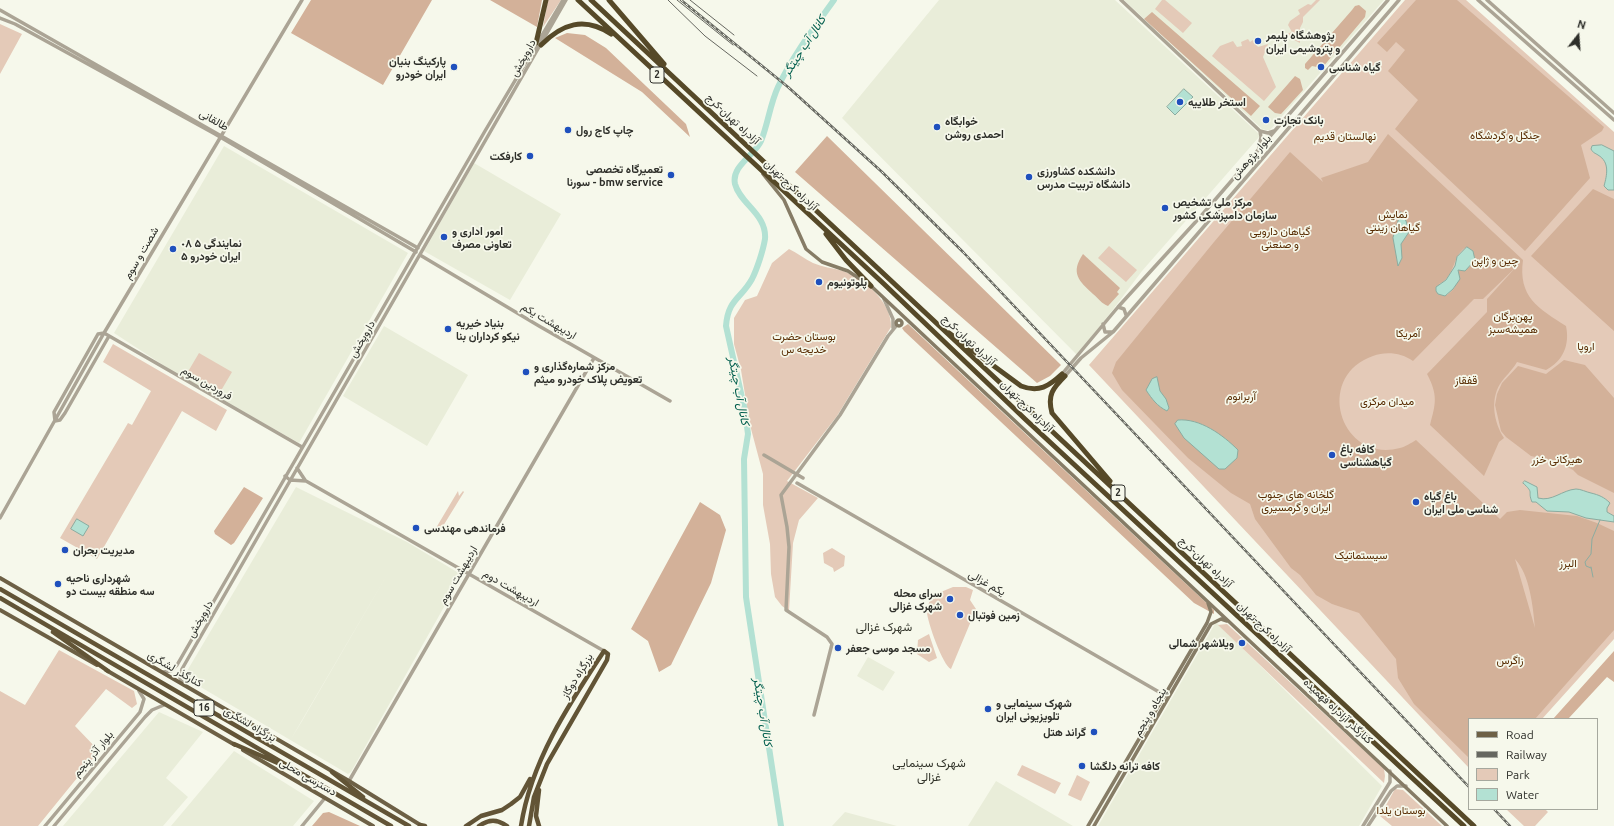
<!DOCTYPE html>
<meta charset="utf-8">
<style>
body{margin:0}
#map{position:relative;width:1614px;height:826px;overflow:hidden;background:#f6f8eb;font-family:Ubuntu,sans-serif}
canvas{display:block}
.legend{position:absolute;left:1468px;top:718px;width:130px;height:92px;box-sizing:border-box;background:#f6f8eb;border:1px solid #a6a89e;margin:0;padding:5px 7px;list-style:none;font-size:12px;color:#2e2f2a}
.legend li{display:flex;align-items:center;gap:8px;height:20px}
.legend b{width:20px;border:1px solid #a6a89e}
.north{position:absolute;left:1558px;top:16px;width:40px;height:40px;-webkit-text-stroke:3px #f6f8eb;paint-order:stroke;rotate:17deg;font-size:11px;font-weight:700;line-height:16px;text-align:center;color:#2e2f2a}
.north::after{content:'';display:block;margin:auto;width:14px;height:18px;background:#2e2f2a;clip-path:polygon(50% 0,100% 100%,50% 72%,0 100%)}
</style>
<div id="map">
<canvas width="1614" height="826"></canvas>
<ul class="legend">
<li><b style="height:5px;background:#6d6045"></b>Road</li>
<li><b style="height:5px;background:#666760"></b>Railway</li>
<li><b style="height:11px;background:#e4cab8"></b>Park</li>
<li><b style="height:11px;background:#b3e1d3"></b>Water</li>
</ul>
<div class="north">N</div>
</div>
<script>
const ctx = document.querySelector('canvas').getContext('2d');
ctx.lineJoin = 'round';
function fill(path, color) { ctx.fillStyle = color; ctx.fill(path, 'evenodd'); }
function strokePath(path, color, width, dash) { ctx.strokeStyle = color; ctx.lineWidth = width; ctx.lineCap = dash ? 'butt' : 'round'; ctx.setLineDash(dash || []); ctx.stroke(path); }
function label(font, color, halo, rows, align = 'center') {
  ctx.font = font + ' Ubuntu,Vazirmatn,sans-serif'; ctx.lineWidth = 3.5; ctx.setLineDash([]); ctx.textBaseline = 'middle'; ctx.strokeStyle = halo; ctx.fillStyle = color; for (const [text, x, y, turn = 0] of rows) {
    ctx.save(); ctx.translate(x, y); ctx.rotate((+turn || 0) * Math.PI / 180); ctx.textAlign = isNaN(turn) ? turn : align; if (halo) ctx.strokeText(text, 0, 0); ctx.fillText(text, 0, 0); ctx.restore();
  }
}
fill(new Path2D(`
 M939,0H1115L1259,134V137L1142,271L1078,356L842,118Z
 M1124,0H1384L1270,130H1266L1262,129Z
 M224,146L408,253L299,443L183,378L114,333Z
 M474,163L561,214L510,300L424,251Z
 M384,326L468,375L427,446L343,396Z
 M296,487L407,542L462,575L351,772L348,774L187,679V671ZM391,568L302,721L291,739Z
 M1216,622L1382,786L1359,826H1098Z
 M868,657L895,672L883,691L857,676Z
 M159,712L203,732L166,778L188,797L163,826H63Z
 M234,751L314,801L293,826H171Z
 M996,781L1073,826H968Z
 M845,812L897,826H832Z`), '#e9edd9');
fill(new Path2D(`
 M548,0H561L543,27Z
 M1162,0H1165L1192,23L1183,33L1155,9Z
 M1316,0H1320L1303,17V22L1300,28V43L1288,37L1281,36L1292,32L1288,25L1290,21L1300,14L1298,10L1308,4L1311,5Z
 M1405,0H1466L1614,132V639L1542,719H1469V768L1089,365Z
 M0,24L22,34L0,74Z
 M1248,39L1250,42L1253,40L1258,47L1268,44L1263,57L1276,87L1264,101L1212,56L1220,46L1233,41L1237,47L1242,46L1241,42Z
 M1109,246L1137,270L1126,282L1098,258Z
 M789,249C797,253 805,259 813,263C822,267 833,268 843,271C865,279 892,303 891,327L837,416L787,481L818,498L799,520L793,543L789,611L782,606L775,597L771,574L770,544L763,505V474L750,425L741,370L734,344V318L745,300L757,296L772,263Z
 M113,344L227,410L216,431L182,411L97,559L60,538L128,423L132,425L151,391L103,362Z
 M199,353L232,372L219,394L186,375Z
 M458,491L459,496L463,491L464,492L440,531L436,528Z
 M832,548L845,556L844,566L834,572L833,568L824,563L823,553Z
 M953,587H966L973,590L970,600L976,609L951,669C943,666 927,621 927,612C927,607 930,601 931,596Z
 M1227,624L1384,769L1385,776L1384,783L1218,625Z
 M929,634L937,658L929,662L917,654L918,640Z
 M59,650L134,691L137,704L132,708L106,689L75,726L99,751L38,826H0V691L25,705Z
 M1022,765L1061,783L1055,794L1017,775Z
 M1077,775L1090,782L1081,801L1068,795Z
 M1395,789L1403,790L1442,826H1392L1380,816Z
 M1506,809H1545L1548,812L1535,826H1524Z`), '#e4cab8');
fill(new Path2D(`
 M311,0H432L383,85L291,33Z
 M490,0H542L537,27Z
 M1416,0H1457L1604,127L1602,131L1581,145L1590,178L1525,251L1395,129L1418,100L1388,71L1405,50L1396,42L1387,52L1377,43Z
 M1359,5L1366,11L1365,17L1322,68L1312,66L1308,70L1305,68V64L1352,10L1355,6Z
 M1152,12L1260,106L1251,116L1144,19Z
 M567,33L585,35L606,48L686,124L690,137L642,92L555,38Z
 M1295,76L1300,79L1303,90L1281,114L1275,113L1268,107Z
 M1388,134L1523,260C1518,297 1538,308 1566,326C1570,345 1563,361 1546,370L1517,362C1512,371 1505,376 1500,384C1490,400 1494,423 1504,438L1499,442L1484,476L1430,425C1436,403 1438,395 1427,374L1487,312V299L1516,267L1483,299H1474L1413,361C1402,353 1386,351 1373,356C1313,377 1341,464 1400,448C1405,447 1411,443 1416,440L1500,519L1507,512L1520,510L1577,516L1597,523L1614,531V630L1535,719H1469V758L1414,704L1398,678L1396,659L1359,613L1332,604L1316,595L1300,575L1291,568L1255,519L1250,504L1231,493L1188,458L1122,390L1112,373L1116,362L1214,242L1290,152L1323,182L1321,178L1368,162ZM1467,247L1473,251L1475,260C1469,268 1467,270 1458,270C1458,281 1457,288 1447,295L1438,294L1439,284C1456,277 1452,253 1467,247ZM1515,559C1530,575 1533,607 1535,628Z
 M827,136L1061,365L1050,376L1037,383L795,172Z
 M1593,189L1614,199V331L1531,256Z
 M1083,254L1120,288L1117,292L1119,294L1108,306C1102,304 1098,298 1093,294C1079,281 1070,273 1083,254Z
 M908,324L1214,610V614L1194,603L904,331L902,328Z
 M1564,360L1585,365L1614,398V493L1578,475L1573,470L1558,462L1531,456L1506,437L1501,431L1495,405L1497,394L1502,383L1518,366L1546,374Z
 M244,487L263,498L234,543L231,545L215,534L214,531Z
 M700,502L720,515L726,530L711,583L671,665L659,672L648,641L631,629Z
 M1614,651V682L1607,677L1568,719H1553Z
 M329,812L360,826H361H312L323,813Z`), '#d3b199');
const water = new Path2D(`
 M1184,89L1193,97L1175,115L1167,107Z
 M1602,145L1614,151V190H1608L1604,186C1607,175 1610,162 1598,155C1595,153 1593,153 1591,149L1592,146Z
 M1401,212L1406,221L1409,232L1401,244L1402,258L1398,266L1393,238Z
 M1467,247L1473,251L1475,260L1465,271L1458,270L1460,279L1453,289L1445,296L1438,294L1436,291V287L1446,280L1455,266L1457,257Z
 M1157,377L1160,391L1166,399L1169,408L1167,411C1157,406 1152,399 1146,390L1152,379Z
 M1178,420C1200,418 1223,435 1238,450L1237,458L1225,469H1219L1184,438L1175,424Z
 M1525,481L1537,487L1538,498C1552,502 1562,490 1576,489C1581,489 1586,492 1591,493C1599,495 1604,497 1610,503L1607,508V512L1614,516V522L1586,518L1569,512L1547,511L1536,502H1532C1527,490 1535,494 1523,483Z
 M77,519L89,526L83,536L71,529Z`);
fill(water, '#b3e1d3');
strokePath(water, '#8baca0', 1);
strokePath(new Path2D(`
 M1591,567L1593,577
 M1591,568L1586,566L1585,562L1591,554L1592,539L1600,520`), '#8baca0', 1);
strokePath(new Path2D(`
 M781,826L746,597L744,459L748,434L745,411L726,326C728,299 741,299 752,279C757,269 763,251 765,239C767,214 740,204 735,184C731,166 755,155 761,141C768,124 770,104 778,87C793,55 814,28 834,0`), '#b3e1d3', 6);
strokePath(new Path2D(`
 M1121,0L1260,131L1268,133L1274,131
 M1478,0L1614,120
 M1487,0L1614,113
 M0,10L418,248
 M0,18L15,24L215,134L416,252
 M1259,147L1261,137L1260,131
 M420,255L539,326L670,401
 M884,299L893,319V328
 M1118,307L1124,309L1126,315
 M1103,324L1105,332H1112
 M109,336L65,413L60,420L55,421L54,412L98,334L104,333L302,447
 M1062,374L1118,307L1201,216L1388,0
 M1065,376L1081,358L1113,332L1399,0
 M764,455L803,478
 M297,468L305,480
 M285,476L290,480L306,481L604,651
 M797,483L1166,696
 M0,518L104,333L302,0
 M163,672L171,671L177,665L485,131L563,0
 M184,685L180,678L182,669L566,0
 M814,715L832,644L827,637L786,610L789,547L787,527L781,495L840,415L888,336L897,325
 M349,781L594,358
 M45,826L140,712L144,699L139,691
 M54,826L145,717L152,710L164,705
 M302,826L325,798
 M1363,826L1390,782V771
 M1368,826L1391,791L1397,786H1406`), '#aba495', 3.5);
strokePath(new Path2D(`
 M763,174L784,200L806,249L822,262L848,271L863,281
 M870,285L1447,826
 M896 323a3 3 0 1 1 6 0a3 3 0 1 1-6 0Z
 M1088,826L1207,623L1211,612L1208,603
 M1094,826L1211,624L1221,619L1227,621`), '#867c66', 3.5);
strokePath(new Path2D(`
 M0,578L349,781L422,826
 M0,610L97,665
 M106,670L235,745
 M243,750L373,826`), '#6d6045', 4);
strokePath(new Path2D(`
 M0,589L409,826
 M0,598L391,826
 M53,632L108,671
 M234,744L280,764
 M332,772L363,797
 M539,790L536,816L539,826
 M420,825L425,826
 M466,826L481,816L502,810L511,804L520,797L530,779
 M479,826C489,819 497,819 507,826
 M521,826C531,761 569,704 604,651L608,654L607,660L547,764L534,797L529,826`), '#625436', 4.5);
strokePath(new Path2D(`
 M578,0L884,284L1025,419L1464,826
 M591,0L1474,826
 M609,0L664,64
 M536,43L546,0
 M541,45C562,24 584,16 611,34
 M826,234L846,260L871,286
 M949,333L1021,386C1039,393 1049,386 1062,374
 M1065,376C1053,388 1047,395 1052,413L1110,481`), '#564928', 5);
strokePath(new Path2D(`
 M668,0L705,36L757,76
 M677,0L733,45
 M690,0L734,35`), '#666760', 1);
const rail = new Path2D(`
 M681,0L788,87L882,172L963,252L1469,787
 M1494,809L1510,826`);
strokePath(rail, '#666760', 2.5);
strokePath(rail, '#f6f8eb', 1, [3]);
for (const [x, y, r, color] of [
 [1258,41,4,"#1f50bd"],
 [454,67,4,"#1f50bd"],
 [1321,67,4,"#1f50bd"],
 [1180,102,4,"#1f50bd"],
 [1266,120,4,"#1f50bd"],
 [937,127,4,"#1f50bd"],
 [568,130,4,"#1f50bd"],
 [530,156,4,"#1f50bd"],
 [671,175,4,"#1f50bd"],
 [1029,177,4,"#1f50bd"],
 [1165,208,4,"#1f50bd"],
 [444,237,4,"#1f50bd"],
 [173,249,4,"#1f50bd"],
 [819,282,4,"#1f50bd"],
 [448,329,4,"#1f50bd"],
 [526,372,4,"#1f50bd"],
 [1332,455,4,"#1f50bd"],
 [1416,502,4,"#1f50bd"],
 [416,528,4,"#1f50bd"],
 [65,550,4,"#1f50bd"],
 [58,584,4,"#1f50bd"],
 [950,599,4,"#1f50bd"],
 [960,615,4,"#1f50bd"],
 [1242,643,4,"#1f50bd"],
 [838,648,4,"#1f50bd"],
 [988,709,4,"#1f50bd"],
 [1094,732,4,"#1f50bd"],
 [1082,766,4,"#1f50bd"]
]) { const dot = new Path2D(); dot.arc(x, y, r, 0, 2 * Math.PI); ctx.fillStyle = color; ctx.fill(dot); strokePath(dot, '#f6f8eb', 1.5); }
for (const [x, y, w] of [
 [657,75,14],
 [1118,493,14],
 [204,708,20]
]) { const box = new Path2D(); box.roundRect(x - w / 2, y - 8, w, 16, 3); ctx.fillStyle = '#f6f8eb'; ctx.fill(box); strokePath(box, '#2e2f2a', 1); }
label('bold 10px', '#2e2f2a', null, [
 ["2",657,75],
 ["2",1118,493],
 ["16",204,708]
]);
label('bold 11px', '#2e2f2a', '#f6f8eb', [
 ["پژوهشگاه پلیمر",1266,35],
 ["و پتروشیمی ایران",1266,48],
 ["پارکینگ بنیان",446,61,"right"],
 ["ایران خودرو",446,74,"right"],
 ["گیاه شناسی",1329,67],
 ["استخر طلاییه",1188,102],
 ["بانک تجارت",1274,120],
 ["خوابگاه",945,121],
 ["احمدی روشن",945,134],
 ["چاپ کاج رول",576,130],
 ["کارفکت",522,156,"right"],
 ["تعمیرگاه تخصصی",663,169,"right"],
 ["سورنا - bmw service",663,182,"right"],
 ["دانشکده کشاورزی",1037,171],
 ["دانشگاه تربیت مدرس",1037,184],
 ["مرکز ملی تشخیص",1173,202],
 ["سازمان دامپزشکی کشور",1173,215],
 ["امور اداری و",452,231],
 ["تعاونی مصرف",452,244],
 ["نمایندگی ۵ ٠٨",181,243],
 ["۵ ایران خودرو",181,256],
 ["پلوتونیوم",827,282],
 ["بنیاد خیریه",456,323],
 ["نیکو کرداران بنا",456,336],
 ["مرکز شماره‌گذاری و",534,366],
 ["تعویض پلاک خودرو میثم",534,379],
 ["کافه باغ",1340,449],
 ["گیاهشناسی",1340,462],
 ["باغ گیاه‌",1424,496],
 ["شناسی ملی ایران",1424,509],
 ["فرماندهی مهندسی",424,528],
 ["مدیریت بحران",73,550],
 ["شهرداری ناحیه",66,578],
 ["سه منطقه بیست دو",66,591],
 ["سرای محله",942,593,"right"],
 ["شهرک غزالی",942,606,"right"],
 ["زمین فوتبال",968,615],
 ["ویلاشهر شمالی",1234,643,"right"],
 ["مسجد موسی جعفر",846,648],
 ["شهرک سینمایی و",996,703],
 ["تلویزیونی ایران",996,716],
 ["گراند هتل",1086,732,"right"],
 ["کافه ترانه دلگشا",1090,766]
], 'left');
label('11px', '#2e2f2a', '#f6f8eb', [
 ["داروپخش",523,58,-61],
 ["آزادراه تهران-کرج",733,119,43],
 ["طالقانی",214,120,30],
 ["بلوار پژوهش",1251,157,-49],
 ["آزادراه کرج-تهران",791,185,43],
 ["شصت و سوم",141,253,-60],
 ["اردیبهشت یکم",549,321,30],
 ["داروپخش",362,339,-60],
 ["آزادراه تهران-کرج",969,340,43],
 ["فروردین سوم",207,383,30],
 ["آزادراه کرج-تهران",1027,406,44],
 ["آزادراه تهران-کرج",1206,562,43],
 ["اردیبهشت سوم",458,575,-60],
 ["یکم غزالی",987,583,29],
 ["اردیبهشت دوم",511,588,30],
 ["داروپخش",200,619,-60],
 ["آزادراه کرج-تهران",1264,627,43],
 ["کنارگذر لشگری",175,669,30],
 ["بزرگراه دوگاز",577,676,-59],
 ["کنارگذر آزادراه فهمیده",1338,711,43],
 ["پنجاه و پنجم",1150,712,-60],
 ["بزرگراه لشگری",250,724,30],
 ["بلوار آذر پنجم",93,754,-50],
 ["دسترسی محلی",308,777,30]
]);
label('11px', '#572b01', '#f6f8eb', [
 ["جنگل و گردشگاه",1505,135],
 ["نهالستان قدیم",1345,136],
 ["نمایش",1393,214],
 ["گیاهان زینتی",1393,227],
 ["گیاهان دارویی",1280,231],
 ["و صنعتی",1280,244],
 ["چین و ژاپن",1495,260],
 ["پهن‌برگان",1513,316],
 ["همیشه‌سبز",1513,329],
 ["آمریکا",1408,333],
 ["بوستان حضرت",804,336],
 ["خدیجه س",804,349],
 ["اروپا",1586,346],
 ["قفقاز",1466,380],
 ["آربرانوم",1241,396],
 ["میدان مرکزی",1387,401],
 ["هیرکانی خزر",1557,459],
 ["گلخانه های جنوب",1296,494],
 ["ایران و گرمسیری",1296,507],
 ["سیستماتیک",1361,555],
 ["البرز",1568,563],
 ["زاگرس",1510,660],
 ["بوستان یلدا",1401,810]
]);
label('italic 12px', '#005e4d', '#f6f8eb', [
 ["کانال آب چیتگر",804,46,-57],
 ["کانال آب چیتگر",739,391,79],
 ["کانال آب چیتگر",763,712,81]
]);
label('12px', '#33352b', '#f6f8eb', [
 ["شهرک غزالی",884,627],
 ["شهرک سینمایی",929,763],
 ["غزالی",929,777]
]);
</script>
